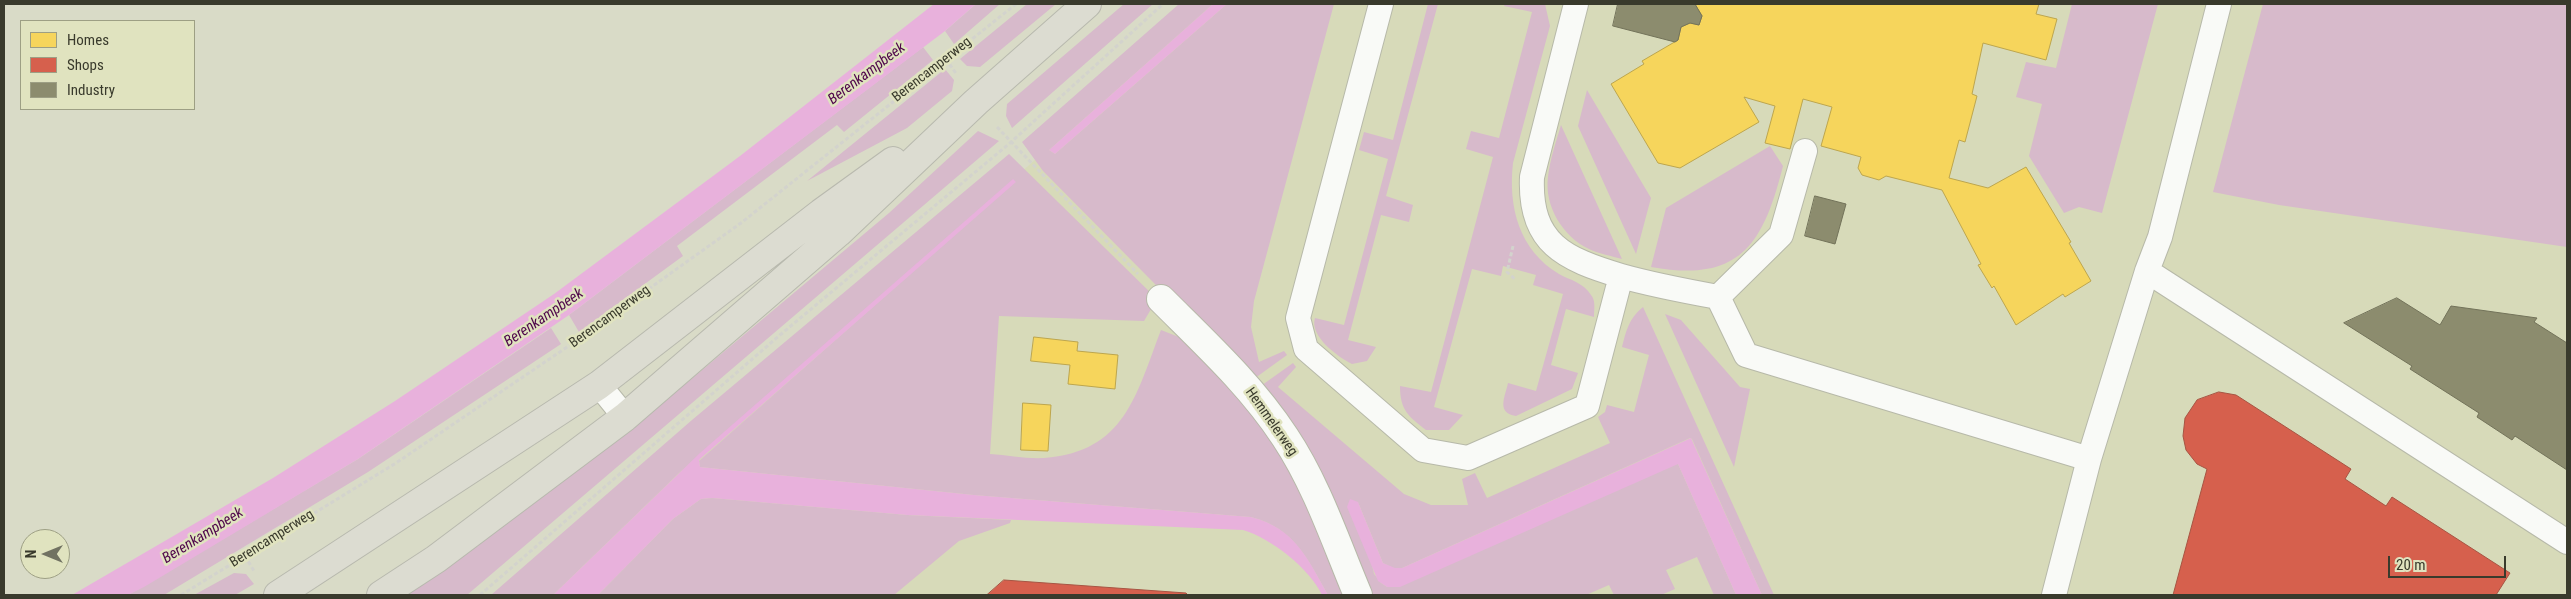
<!DOCTYPE html>
<style>
body{margin:0}
#map{position:relative;width:2571px;height:599px;overflow:hidden;background:#d9dbc7;font-family:"Roboto Condensed",sans-serif}
canvas{display:block}
.frame{position:absolute;inset:0;border:5px solid #393a2c;pointer-events:none}
.legend{position:absolute;left:20px;top:20px;width:175px;height:90px;box-sizing:border-box;background:#e0e3bf;border:1px solid #9d9f84;margin:0;padding:6px 9px;list-style:none;font-size:15px;color:#393a2c}
.legend li{display:flex;align-items:center;gap:10px;height:25px}
.legend b{width:25px;border:1px solid #9d9f84}
.north{position:absolute;left:20px;top:529px;width:50px;height:50px;box-sizing:border-box;background:#e0e3bf;border:1px solid #9d9f84;border-radius:50%;rotate:270deg;font-size:14px;font-weight:700;line-height:20px;text-align:center;color:#393a2c}
.north::after{content:'';display:block;margin:auto;width:18px;height:22px;background:#717262;clip-path:polygon(50% 0,100% 100%,50% 72%,0 100%)}
.scale{position:absolute;left:2388px;top:556px;width:118px;height:22px;box-sizing:border-box;border:2px solid #393a2c;border-top:0;padding-left:6px;font-size:15px;line-height:18px;white-space:nowrap;color:#393a2c;-webkit-text-stroke:4px #e0e3bf;paint-order:stroke}
</style>
<div id="map">
<canvas width="2571" height="599"></canvas>
<div class="frame"></div>
<ul class="legend">
<li><b style="height:14px;background:#f6d55c"></b>Homes</li>
<li><b style="height:14px;background:#d6604d"></b>Shops</li>
<li><b style="height:14px;background:#8c8c6e"></b>Industry</li>
</ul>
<div class="north">N</div>
<div class="scale">20 m</div>
</div>
<script>
const ctx = document.querySelector('canvas').getContext('2d');
ctx.lineJoin = 'round';
function fill(path, color) { ctx.fillStyle = color; ctx.fill(path, 'evenodd'); }
function strokePath(path, color, width, dash) { ctx.strokeStyle = color; ctx.lineWidth = width; ctx.lineCap = dash ? 'butt' : 'round'; ctx.setLineDash(dash || []); ctx.stroke(path); }
function label(font, color, halo, rows, align = 'center') {
  ctx.font = font + ' "Roboto Condensed",sans-serif'; ctx.lineWidth = 5; ctx.setLineDash([]); ctx.textBaseline = 'middle'; ctx.strokeStyle = halo; ctx.fillStyle = color; for (const [text, x, y, turn = 0] of rows) {
    ctx.save(); ctx.translate(x, y); ctx.rotate((+turn || 0) * Math.PI / 180); ctx.textAlign = isNaN(turn) ? turn : align; if (halo) ctx.strokeText(text, 0, 0); ctx.fillText(text, 0, 0); ctx.restore();
  }
}
fill(new Path2D(`
 M1212,4H2305L2567,207V595H531L969,218Z`), '#d7dab9');
fill(new Path2D(`
 M976,4H1000L954,44L945,31Z
 M1027,4H1056L980,67L967,66L960,59Z
 M1124,4H1153L1012,128L1006,116L1007,104Z
 M1179,4H1213L1049,150L1055,154L1227,4H1334L1254,301L1251,327L1259,362L1284,351L1287,355L1251,381L1043,171L1022,142Z
 M1428,4H1438L1386,196L1413,205L1409,222L1381,215L1348,340L1376,347L1367,361L1352,364C1338,357 1309,336 1315,318L1344,325L1388,159L1359,150L1364,132L1393,140Z
 M1505,4H1545L1550,26L1513,163C1508,207 1519,250 1559,274C1570,280 1584,283 1591,295C1596,301 1594,309 1594,317L1566,309L1551,365L1578,373L1572,389L1516,416C1496,413 1505,397 1508,383L1536,391L1563,294L1533,285L1536,275L1503,266L1501,276L1472,269L1434,407L1463,415L1449,430H1426C1408,416 1400,410 1400,386L1431,392L1493,157L1466,149L1471,131L1499,138L1532,12L1504,6Z
 M2072,4H2158L2102,213L2079,207L2064,213L2029,156L2042,104L2016,97L2026,62L2056,68Z
 M2263,4H2567V247L2279,205L2213,192Z
 M923,47L933,60L844,132L837,125L677,246L683,256L579,332L569,315Z
 M945,69L954,80L952,91L907,128L807,181Z
 M1587,90L1651,198L1636,254L1578,126Z
 M1561,125L1622,259C1612,256 1599,254 1589,249C1563,237 1544,206 1548,177C1550,159 1556,142 1561,125Z
 M978,131L999,141L467,595H402L689,381L889,213Z
 M1770,146L1783,166C1763,245 1740,283 1651,267L1666,208Z
 M1009,154L1157,299L1144,321L999,316L990,454C1008,455 1026,459 1044,458C1125,452 1136,395 1161,330L1184,339L1273,431L1349,595H1328C1308,559 1294,528 1251,517L974,495L700,467L699,461L1015,181L679,473L553,595H491L692,420Z
 M1643,307L1774,595H1762L1692,439L1690,438L1402,568L1395,569L1383,563L1358,502L1374,574L1381,583L1387,587L1675,464H1678L1736,595H1714L1697,557L1666,570L1675,589L1661,595H1614L1609,585L1586,595H1368L1258,388L1293,363L1296,367L1278,387L1404,494L1431,505H1468L1462,479L1475,473L1487,498L1610,443L1598,417L1605,412L1607,405L1634,412L1649,355L1622,347C1626,331 1629,318 1643,307Z
 M1665,314L1681,320L1740,387L1750,389L1734,467Z
 M551,328L561,344L368,472L164,595H128L358,459Z
 M712,498L907,515L1011,520L1010,523L959,541L894,595H598L673,519L701,499Z
 M234,573L246,574L254,584L235,595H194Z`), '#d7bacb');
fill(new Path2D(`
 M934,4H976L945,31L569,315L358,459L144,587L128,595H72L273,478L395,401L554,294L740,156Z
 M1213,4H1227L1055,154L1049,150Z
 M1013,179L1016,182L699,460L700,467L974,495L1251,517C1295,528 1308,559 1328,595H1322C1310,569 1271,538 1243,530L907,515L712,498L701,499L673,519L598,595H553L700,453Z
 M1691,438L1762,595H1736L1678,464L1400,587H1387L1378,581L1347,507L1350,499L1358,502L1383,563L1395,568H1402Z`), '#e8b1dc');
const homes = new Path2D(`
 M1695,4H2039L2036,14L2057,19L2046,60L1983,43L1972,94L1977,96L1965,142L1959,140L1949,178L1988,188L2026,167L2071,242L2069,243L2091,281L2065,297L2063,294L2016,325L1994,286L1992,288L1978,265L1981,264L1942,190L1886,176L1879,180L1862,175L1858,168L1861,157L1821,146L1832,107L1803,99L1790,149L1765,143L1775,106L1744,97L1759,122L1680,168L1658,163L1611,84L1644,64L1642,61L1678,40L1681,27L1690,23L1699,25L1702,16Z
 M1034,337L1078,342L1077,351L1118,355L1115,389L1068,384L1070,365L1031,361Z
 M1023,403L1051,405L1048,451L1021,450Z`);
fill(homes, '#f6d55c');
strokePath(homes, '#bda64e', 1);
const shops = new Path2D(`
 M2219,392L2236,395L2351,469L2345,479L2386,506L2392,497L2510,573L2496,595H2173L2207,469L2197,464L2186,450L2183,436L2185,418L2197,400Z
 M1004,580L1186,593L1188,595H987Z`);
fill(shops, '#d6604d');
strokePath(shops, '#a75543', 1);
const industry = new Path2D(`
 M1618,4H1695L1702,16L1699,25L1690,23L1681,27L1678,40L1675,42L1613,26Z
 M1815,196L1846,204L1835,244L1805,236Z
 M2397,298L2440,325L2451,306L2537,318L2534,322L2567,343V470L2515,436L2512,440L2477,417L2479,413L2410,369L2412,366L2344,323Z`);
fill(industry, '#8c8c6e');
strokePath(industry, '#73735a', 1);
const lane = new Path2D(`
 M1381,4L1298,318L1306,349L1423,450L1468,458L1587,406L1621,276
 M1576,4L1532,177C1529,244 1565,259 1621,276C1653,285 1685,291 1718,297L1746,355L2089,459L2147,271L2160,237L2219,4
 M2147,271L2567,542
 M1718,297L1781,235L1805,151
 M599,385L625,417
 M2054,595L2089,459`);
const street = new Path2D(`
 M1161,299C1205,343 1251,385 1285,437C1317,485 1336,543 1358,595`);
const primary = new Path2D(`
 M278,595L599,385L821,213L893,161
 M381,595L436,559L625,417L838,233L976,102L1087,4`);
strokePath(lane, '#b7b9a9', 26);
strokePath(street, '#b7b9a9', 30);
strokePath(primary, '#b8b9ae', 30);
strokePath(new Path2D(`
 M946,59L957,75
 M997,127L1138,274
 M1513,246L1507,272L1516,280
 M245,556L254,571
 M181,595L396,463L573,343L741,223L1016,4
 M480,595L780,335L1010,143L1163,4`), '#d3d3cd', 3, [4, 2.5]);
strokePath(lane, '#f9faf7', 24);
strokePath(street, '#f9faf7', 28);
strokePath(primary, '#dcdcd1', 28);
label('14px', '#393a2c', '#e0e3bf', [
 ["Berencamperweg",932,70,-38],
 ["Berencamperweg",610,317,-36],
 ["Hemmelerweg",1271,422,55],
 ["Berencamperweg",272,539,-32]
]);
label('italic 15px', '#4e054a', '#e0e3bf', [
 ["Berenkampbeek",867,74,-37],
 ["Berenkampbeek",544,318,-34],
 ["Berenkampbeek",203,536,-32]
]);
</script>
